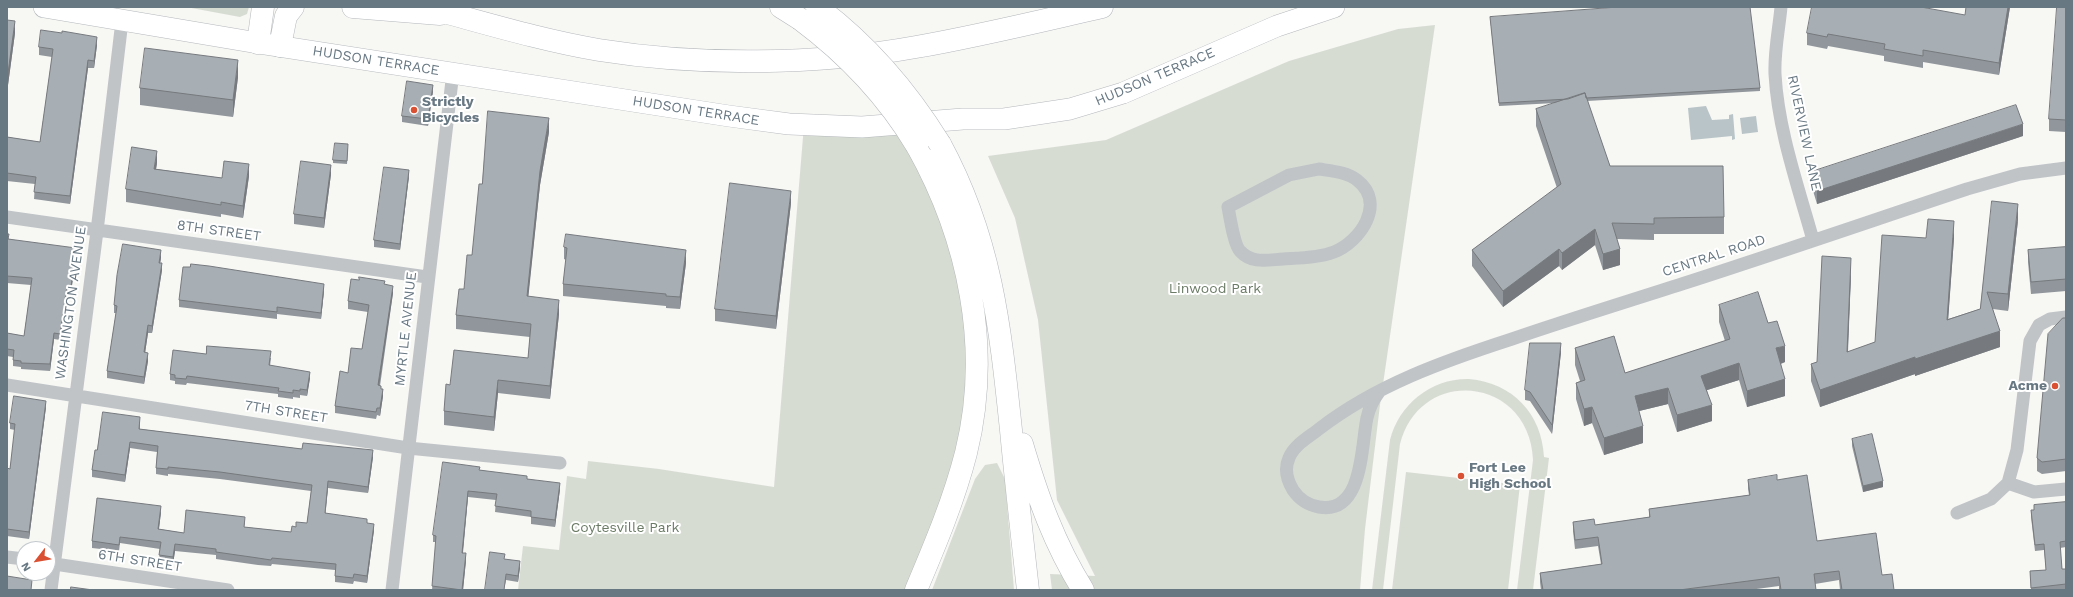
<!DOCTYPE html>
<style>
body{margin:0}
#map{position:relative;width:2073px;height:597px;overflow:hidden;background:#f7f7f4;font-family:"Work Sans",sans-serif}
canvas{display:block}
.frame{position:absolute;inset:0;border:8px solid #687883;pointer-events:none}
.north{position:absolute;left:16px;top:541px;width:40px;height:40px;box-sizing:border-box;background:#fff;border:1px solid #c3c9cd;border-radius:50%;rotate:239deg;font-size:11px;font-weight:700;line-height:16px;text-align:center;color:#687883}
.north::after{content:'';display:block;margin:auto;width:14px;height:18px;background:#d95132;clip-path:polygon(50% 0,100% 100%,50% 72%,0 100%)}
</style>
<div id="map">
<canvas width="2073" height="597"></canvas>
<div class="frame"></div>
<div class="north">N</div>
</div>
<script>
const ctx = document.querySelector('canvas').getContext('2d');
ctx.lineJoin = 'round';
function fill(path, color) { ctx.fillStyle = color; ctx.fill(path, 'evenodd'); }
function strokePath(path, color, width, dash) { ctx.strokeStyle = color; ctx.lineWidth = width; ctx.lineCap = dash ? 'butt' : 'round'; ctx.setLineDash(dash || []); ctx.stroke(path); }
function label(font, color, halo, rows, align = 'center') {
  ctx.font = font + ' "Work Sans",sans-serif'; ctx.lineWidth = 4; ctx.setLineDash([]); ctx.textBaseline = 'middle'; ctx.strokeStyle = halo; ctx.fillStyle = color; for (const [text, x, y, turn = 0] of rows) {
    ctx.save(); ctx.translate(x, y); ctx.rotate((+turn || 0) * Math.PI / 180); ctx.textAlign = isNaN(turn) ? turn : align; if (halo) ctx.strokeText(text, 0, 0); ctx.fillText(text, 0, 0); ctx.restore();
  }
}
fill(new Path2D(`
 M186,7H249L247,14L240,17Z
 M1435,25L1380,405L1365,529L1360,590H1052L1050,574L1095,576L1057,500L1038,320L1015,218L988,156L1106,140L1289,61L1398,29Z
 M804,125L879,126L917,146L942,194L976,383L916,590H518L523,546L559,550L567,476L586,479L588,461L659,469L774,487Z
 M1469,379C1513,383 1542,414 1544,457L1549,458L1533,590H1517L1533,460C1530,377 1421,364 1400,444L1383,590H1372L1390,440C1399,404 1432,378 1469,379Z
 M997,463L1005,479L1014,590H932L975,479L985,465Z
 M1406,472L1520,485L1508,590H1392Z`), '#d7dcd3');
fill(new Path2D(`
 M1706,106L1712,120L1729,119V115L1733,114L1735,139L1732,140V136L1691,140L1688,108Z
 M1756,116L1758,132L1742,134L1740,118Z`), '#b8c4c7');
const primary = new Path2D(`
 M44,7L258,43L729,116L789,124L862,127L963,119H1004L1070,109L1123,93L1277,26L1334,7`);
const highway = new Path2D(`
 M353,7L440,14
 M425,7C482,22 540,40 599,50C699,66 817,65 916,47C979,36 1040,21 1102,7
 M781,7L800,19
 M258,43L263,7
 M280,46L286,16L293,7
 M940,144C991,238 1000,325 1011,430C1016,483 1022,537 1028,590
 M1022,444C1038,498 1054,543 1083,590
 M916,590C935,545 954,500 966,453C992,348 969,239 917,146`);
strokePath(primary, '#b4b8bb', 22);
strokePath(highway, '#b3b7ba', 23);
strokePath(new Path2D(`
 M1781,7C1779,29 1774,52 1775,74C1778,130 1798,186 1813,240
 M1319,169C1332,171 1347,172 1357,180C1387,203 1360,242 1334,252C1318,258 1299,258 1283,259C1267,260 1252,264 1240,251C1234,245 1230,217 1228,207L1289,175Z
 M7,217L427,277
 M7,385L408,448L560,463
 M1379,392C1373,400 1369,408 1367,418C1361,444 1364,515 1319,507C1308,505 1299,499 1293,490C1287,480 1284,469 1289,458C1294,445 1309,437 1319,429C1376,385 1444,361 1512,339C1570,319 1629,301 1688,282C1781,252 1874,220 1967,189L2020,174L2066,168
 M2008,483L2034,492L2066,489
 M1957,513L1991,499L2008,483L2017,450L2030,341L2039,325L2050,319L2066,317
 M7,557L24,559
 M48,563L228,590
 M51,590L97,231L122,21
 M392,590L453,72`), '#c0c4c7', 13);
strokePath(primary, '#fff', 21);
strokePath(highway, '#fff', 22);
const highwayBridge = new Path2D(`
 M817,7C867,44 907,91 940,144
 M800,19C847,54 887,96 917,146`);
strokePath(highwayBridge, '#b3b7ba', 23, []);
strokePath(highwayBridge, '#fff', 22);
fill(new Path2D(`
 M2010,7L1999,75L1923,62V68L1884,61V56L1828,46L1827,49L1807,45V33L1965,15Z
 M2066,7V132L2049,131V119Z
 M1490,17L1760,88V91L1587,101L1610,166L1724,217V234H1654V240L1617,239L1620,265L1603,270L1595,245L1562,270L1559,266L1503,307L1472,266V250L1557,188L1536,126V109L1555,103L1499,106Z
 M7,20L15,33L8,85H7Z
 M97,45L94,68H88L70,204L34,199L35,184L7,181V137L40,142L52,57L39,55V47Z
 M238,77L233,117L140,105V88Z
 M433,91L428,126L402,122V116Z
 M549,132L540,185L528,296L559,314L550,399L498,393L494,431L444,425V411L450,385L528,358L530,337L456,329V315L464,289L472,255L482,184Z
 M2023,136L1817,204L1811,184V172Z
 M348,148L347,164L333,163V160Z
 M157,163L156,169L222,178L249,176L243,218L221,214V217L126,202V189Z
 M331,174L324,228L294,224V214Z
 M409,176L400,250L374,247V240Z
 M791,203L776,329L715,321V309Z
 M2018,220L2008,311L1993,309L2000,347L1915,376V374L1820,407L1811,381V364L1817,362L1851,274L1848,352L1875,342L1926,238H1954L1948,319L1980,309Z
 M7,234L9,239L76,254L71,293H67L60,340L54,339L50,371L21,369V367L13,366V357L7,356V333L24,336L31,285L7,283Z
 M564,247L686,263L680,309L666,308V306L563,296V284L566,260L564,259Z
 M2066,247V291L2031,294L2028,262V250Z
 M161,258L160,263L162,270L152,333H148L145,353L148,361L144,384L107,378V371L116,313H114V305Z
 M385,285L393,293L380,386L381,389L383,396L380,416L377,415L376,419L335,413V406L348,373L362,349L368,312L348,309V301Z
 M324,291L321,319L277,314V319L179,307V300Z
 M1719,305L1768,323L1785,362L1781,364L1785,396L1747,407L1739,380L1707,390L1712,421L1677,432L1668,404L1639,411L1643,443L1604,455L1592,423L1584,426L1576,399V383L1580,381L1575,365V348L1625,373L1725,341L1719,322Z
 M2066,318V471L2042,474L2037,471V458Z
 M1561,352L1552,434L1530,401L1525,400V390Z
 M206,354L271,358L270,366L310,378L307,396L300,395V398L293,397V399L278,397V394L187,383L186,385L175,384V381L170,380V374Z
 M46,407L29,539L7,536V468L10,469L15,430L10,429V423Z
 M140,424V429L302,449L373,457L368,493L328,488L325,513L367,523L374,530L367,583L354,581L353,584L335,582V570L272,564L271,566L258,565L216,559V555L175,551L173,564L159,562L160,549L120,543L119,551L92,548V541L161,512L159,529L184,533L245,523L244,527L291,532L296,527L307,523L311,491L220,479L168,474V476L156,474V468L157,452L130,448L125,482L92,477V470L97,450Z
 M1852,439L1883,487L1863,492L1852,446Z
 M480,470L527,479L560,489L555,527L531,524V517L495,512L496,500L468,497L463,553L466,560L463,590H432L436,542H433V535Z
 M1748,480H1777L1817,541L1882,575L1894,590H1840L1839,580L1815,584L1816,590H1779V586L1749,590H1541L1540,582V573L1601,564L1598,546L1575,549L1573,531V522L1595,525L1649,517V509L1749,495L1748,489Z
 M2066,502V547L2060,548L2062,569H2066V590H2031L2030,571L2046,570L2044,550L2035,551L2031,517V510H2034V505Z
 M505,559L520,567L518,582L506,580Z`), '#90969b');
fill(new Path2D(`
 M2008,7H2010L1999,75V63Z
 M15,21V33L8,85V73Z
 M97,37V45L94,68V61Z
 M88,60V68L70,204V196Z
 M238,60V77L233,117V100Z
 M433,85V91L428,126V119Z
 M549,118V132L540,185L527,310V296L540,171Z
 M2023,124V136L1817,204V191Z
 M157,151V163L154,181V169Z
 M249,164V176L243,218V206Z
 M331,165V174L324,228V218Z
 M409,170V176L400,250V244Z
 M791,191V203L776,329V316Z
 M2018,204V220L2008,311V294Z
 M1954,221V238L1947,336V320Z
 M1595,229V245L1562,270V253Z
 M76,248V254L71,293V287Z
 M1559,249V266L1503,307V291Z
 M1620,249V265L1603,270V254Z
 M161,250V258L159,270V263Z
 M686,250V263L680,309V297Z
 M1851,258V274L1847,369V352Z
 M162,263V270L152,333V326Z
 M324,284V291L321,319V313Z
 M67,286V293L60,340V334Z
 M393,286V293L378,393V385Z
 M559,300V314L550,399V386Z
 M148,325V333L144,360V352Z
 M2000,331V347L1915,376V359Z
 M54,333V339L50,371V364Z
 M1561,343V352L1552,434V425Z
 M1785,346V362L1776,365V348Z
 M148,353V361L144,384V377Z
 M1915,357V374L1820,407V390Z
 M1739,363V380L1701,392V376Z
 M310,372V378L307,396V390Z
 M1785,379V396L1747,407V391Z
 M498,380V393L494,431V417Z
 M1668,388V404L1635,412V396Z
 M383,389V396L380,416V408Z
 M46,401V407L29,539V532Z
 M1712,405V421L1677,432V415Z
 M1592,407V423L1584,426V409Z
 M1643,426V443L1604,455V438Z
 M130,442V448L125,482V475Z
 M373,450V457L368,493V487Z
 M328,481V488L325,519V513Z
 M1883,481V487L1863,492V486Z
 M560,483V489L555,527V520Z
 M468,491V497L462,560V553Z
 M161,506V512L158,536V529Z
 M374,524V530L367,583V576Z
 M175,544V551L173,564V557Z
 M466,553V560L463,590H462Z
 M520,561V567L518,582V576Z
 M506,574V580L504,590Z`), '#767a7e');
const building = new Path2D(`
 M1618,7H1750L1760,88L1586,98L1585,93L1568,99L1499,103L1490,17Z
 M1812,7H1921L1965,15L1966,7H2008L1999,63L1923,50V56L1884,49L1885,44L1828,34L1827,37L1807,33Z
 M2057,7H2066V120L2049,119Z
 M7,20L15,21L8,73H7Z
 M41,30L62,33V31L97,37L94,61L88,60L70,196L34,192L36,177L7,173V137L40,142L53,49L39,47Z
 M145,48L238,60L233,100L140,88Z
 M407,81L433,85L428,119L402,116Z
 M1585,93L1610,166H1723L1724,217L1654,218V224L1612,223L1620,249L1603,254L1595,229L1562,253L1559,249L1503,291L1472,250L1561,184L1536,109Z
 M2016,105L2023,124L1817,191L1811,172Z
 M488,111L549,118L540,171L527,296L559,300L550,386L498,380L494,417L444,411L446,384L450,385L454,350L528,358L531,324L456,315L459,289H464L467,255H472L479,184H482Z
 M335,143L348,144L347,161L333,160Z
 M132,147L157,151L154,169L222,178L224,161L249,164L243,206L221,202V205L126,189Z
 M301,161L331,165L324,218L294,214Z
 M384,167L409,170L400,244L374,240Z
 M730,183L791,191L776,316L715,309Z
 M1992,201L2018,204L2008,294L1987,292L2000,331L1915,359V357L1820,390L1811,364L1817,362L1822,256L1851,258L1847,352L1875,342L1882,235L1926,238L1928,219L1954,221L1947,320L1980,309Z
 M7,234H9L8,239L76,248L71,287L67,286L60,334L54,333L50,364L21,363V361L13,360L14,350L7,349V333L24,336L32,278L7,276Z
 M566,234L686,250L680,297L666,296V294L563,284L567,248L564,247Z
 M123,244L161,250L159,263H162L152,326L148,325L144,352L148,353L144,377L107,371L117,306L114,305L117,275Z
 M2066,247V279L2031,282L2028,250Z
 M191,264L209,266L324,284L321,313L277,307V312L179,300L183,267H190Z
 M359,277L385,281L384,284L393,286L378,385L381,386V389H383L380,408H377L376,412L335,406L340,371L348,373L351,348L362,349L369,305L348,301L351,279L359,280Z
 M1758,292L1768,323L1777,321L1785,346L1776,348L1785,379L1747,391L1739,363L1701,376L1712,405L1677,415L1668,388L1635,396L1643,426L1604,438L1592,407L1584,409L1576,383L1585,380L1575,348L1614,336L1625,373L1730,339L1719,305Z
 M2063,318H2066V459L2042,462L2037,458L2048,334Z
 M1530,343H1561L1552,425L1530,392L1525,390Z
 M207,346L271,351L269,365L310,372L307,390L300,389V391L293,390V393L278,391L279,388L187,376L186,379L175,378V375L170,374L173,350L206,354Z
 M14,396L46,401L29,532L7,529V468L10,469L15,424L10,423Z
 M103,412L140,417L139,429L302,449L303,443L373,450L368,487L328,481L325,513L367,519V523L374,524L367,576L354,574L353,578L335,576L336,564L272,558L271,560L258,558L216,552V549L175,544L173,557L159,555L161,542L120,537L119,545L92,541L97,498L161,506L158,529L184,533L186,510L245,517L244,527L291,532L292,526L296,527V522L307,523L312,485L220,472L168,467V469L156,468L158,446L130,442L125,475L92,470L95,450H97Z
 M1872,434L1883,481L1863,486L1852,439Z
 M443,462L480,467L479,470L527,476V479L560,483L555,520L531,517V511L495,506L497,494L468,491L462,553H466L462,590L432,586L436,536L433,535Z
 M1777,475V480L1807,475L1817,541L1876,533L1882,575L1892,574L1894,590H1842L1839,571L1814,574L1816,590H1781L1779,577L1679,590H1543L1540,573L1602,564L1598,537L1575,540L1573,522L1594,519L1595,525L1650,517L1649,509L1750,495L1748,480Z
 M2066,502V541L2060,542L2062,569H2066V584L2031,588L2030,571L2046,570L2044,544L2035,545L2031,510H2034V505Z
 M490,552L505,554L504,559L520,561L518,576L506,574L504,590H485Z
 M7,576L32,580L31,590H7Z
 M71,587L93,590H71Z`);
fill(building, '#a8afb4');
strokePath(building, '#767a7e', 1);
for (const [x, y, r, color] of [
 [414,110,4,"#d95132"],
 [2055,386,4,"#d95132"],
 [1461,476,4,"#d95132"]
]) { const dot = new Path2D(); dot.arc(x, y, r, 0, 2 * Math.PI); ctx.fillStyle = color; ctx.fill(dot); strokePath(dot, '#fff', 1.5); }
label('14px', '#687883', '#fff', [
 ["HUDSON TERRACE",376,61,9],
 ["HUDSON TERRACE",1155,77,-23],
 ["HUDSON TERRACE",696,111,9],
 ["RIVERVIEW LANE",1804,133,78],
 ["8TH STREET",219,231,8],
 ["CENTRAL ROAD",1714,256,-18],
 ["WASHINGTON AVENUE",71,303,-82],
 ["MYRTLE AVENUE",406,329,-84],
 ["7TH STREET",286,412,9],
 ["6TH STREET",140,561,9]
]);
label('bold 14px', '#687883', '#fff', [
 ["Strictly",422,102],
 ["Bicycles",422,118],
 ["Acme",2047,386,"right"],
 ["Fort Lee",1469,468],
 ["High School",1469,484]
], 'left');
label('14px', '#6b7b66', '#fff', [
 ["Linwood Park",1215,289],
 ["Coytesville Park",625,528]
]);
</script>
